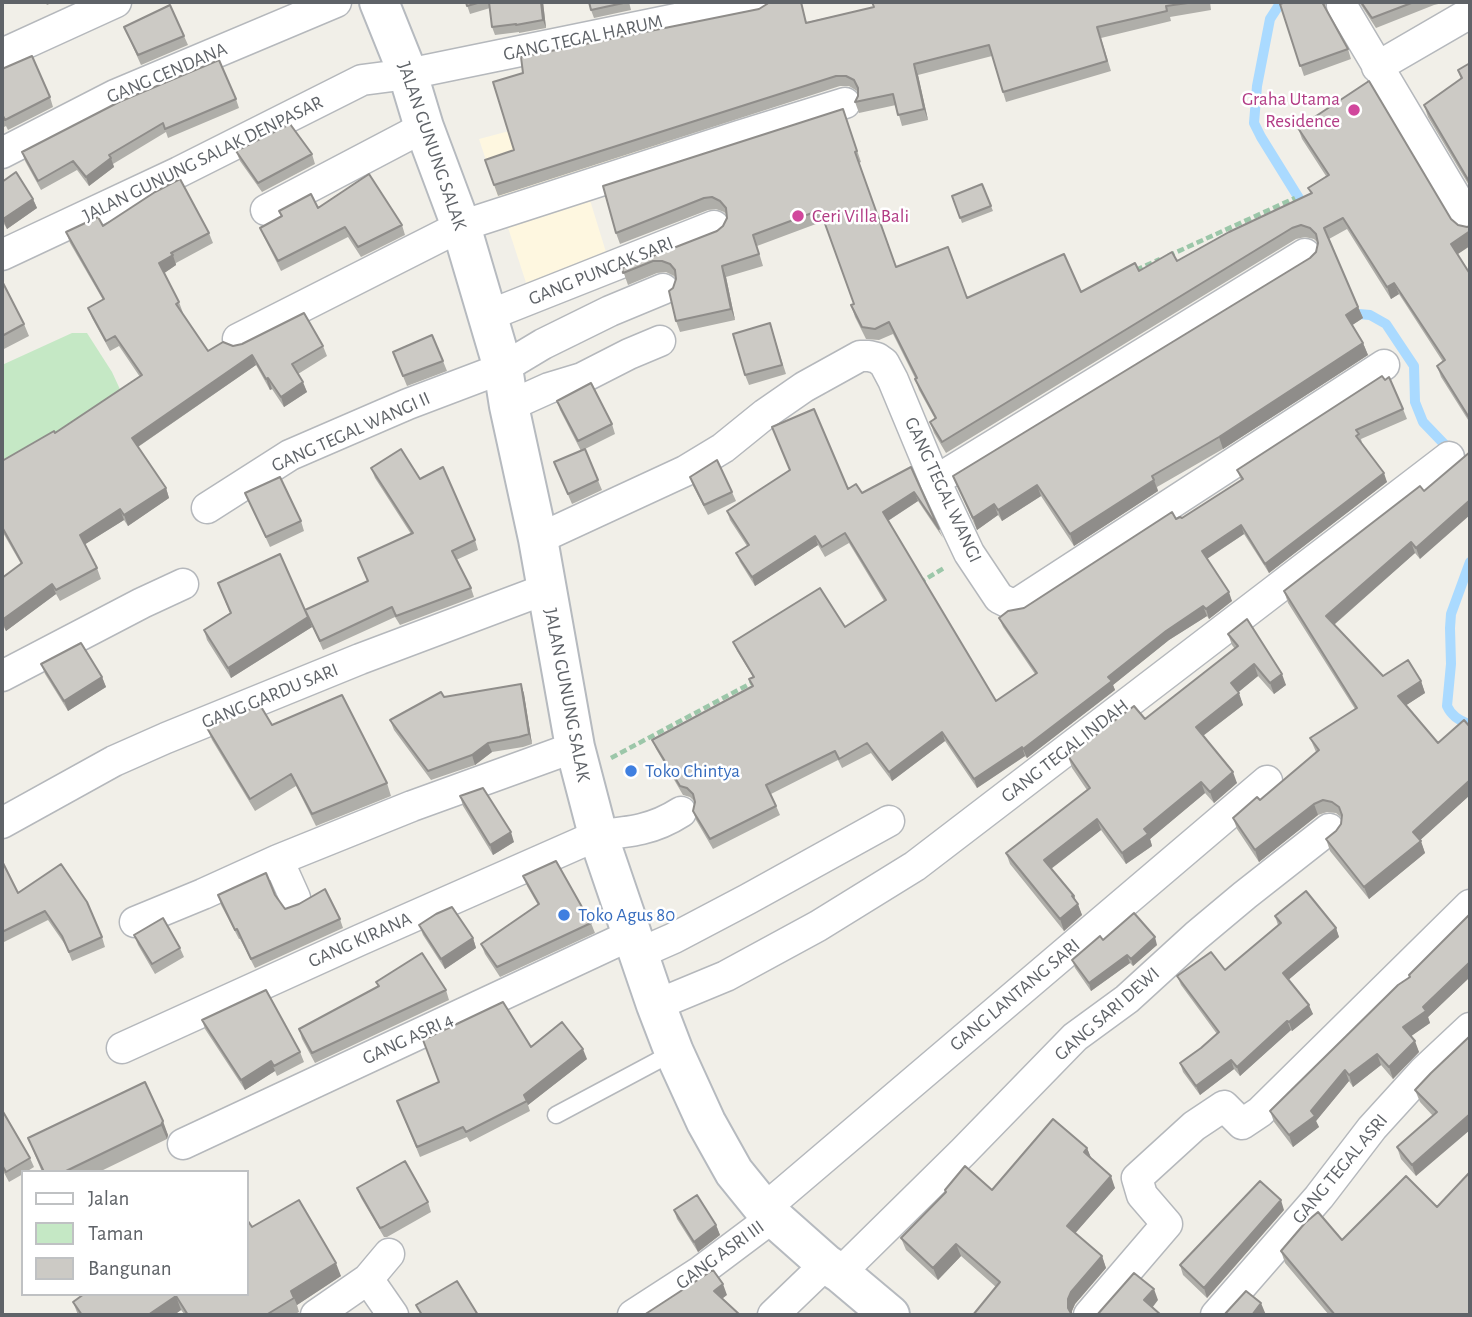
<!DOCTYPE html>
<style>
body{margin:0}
#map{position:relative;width:1472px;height:1317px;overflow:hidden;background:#f1efe8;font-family:"Alegreya Sans",sans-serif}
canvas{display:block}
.frame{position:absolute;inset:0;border:4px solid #5f6368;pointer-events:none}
.legend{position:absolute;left:21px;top:1170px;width:228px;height:126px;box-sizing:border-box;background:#fff;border:2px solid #bfc1c3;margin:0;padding:9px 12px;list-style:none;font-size:21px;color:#5f6368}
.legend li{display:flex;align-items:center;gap:14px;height:35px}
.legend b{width:35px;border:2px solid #bfc1c3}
</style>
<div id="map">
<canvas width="1472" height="1317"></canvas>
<div class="frame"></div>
<ul class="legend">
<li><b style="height:9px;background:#fff"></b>Jalan</li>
<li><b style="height:19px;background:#c5e8c5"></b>Taman</li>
<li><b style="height:19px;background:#cccac5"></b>Bangunan</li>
</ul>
</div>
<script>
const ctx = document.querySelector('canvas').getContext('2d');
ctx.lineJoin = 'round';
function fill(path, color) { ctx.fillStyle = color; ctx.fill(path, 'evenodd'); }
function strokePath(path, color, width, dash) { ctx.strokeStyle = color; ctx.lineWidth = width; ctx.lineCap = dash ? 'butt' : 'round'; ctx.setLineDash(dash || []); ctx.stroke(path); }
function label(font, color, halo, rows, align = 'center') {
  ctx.font = font + ' "Alegreya Sans",sans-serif'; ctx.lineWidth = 5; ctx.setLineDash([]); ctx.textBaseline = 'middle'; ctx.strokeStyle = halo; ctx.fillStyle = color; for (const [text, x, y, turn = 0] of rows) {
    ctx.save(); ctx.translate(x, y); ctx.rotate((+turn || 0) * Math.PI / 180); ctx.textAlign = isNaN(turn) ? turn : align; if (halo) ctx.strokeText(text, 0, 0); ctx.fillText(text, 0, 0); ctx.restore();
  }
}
fill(new Path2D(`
 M660,91L681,166L589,197L614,278L533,304L479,139Z`), '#fef7e0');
fill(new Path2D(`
 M72,333H87L112,372L124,398L2,461V365Z`), '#c5e8c5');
strokePath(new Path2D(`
 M1281,2L1270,19L1257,86L1254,123L1261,137L1305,208
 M1348,313L1370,315L1386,324L1414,366L1415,402L1423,422L1470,471
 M1470,562L1451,614L1450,628L1451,664L1447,706C1452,717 1460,720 1470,725`), '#aadaff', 10);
const lane = new Path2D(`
 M556,1115L674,1052`);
const street = new Path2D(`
 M1342,6L1470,221
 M2,54L116,2
 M1377,67L1470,13
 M2,153L115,95L336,2
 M266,210L424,127
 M2,255L179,172L362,80L408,74L759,2
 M487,316L714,226
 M238,339L461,226L739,136L845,103
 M509,406L549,388L582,378L629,354L660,341
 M935,481L1305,254
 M207,508L290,455L408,404L503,368L543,344L610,311L663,289
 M538,539L685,471L723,448L765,414L804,387L860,356H869L877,358L884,363L893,380L935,481L969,553L999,598L1009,603H1018L1384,365
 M2,676L142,603L183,584
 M2,823L114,761L166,738L360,659L546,589
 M278,860L295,898
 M135,922L203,894L278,860L412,806L575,747
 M640,953L674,938L748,899L889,821
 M656,1005L726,976L818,926L915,866L1449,457
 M122,1048L360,940L598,835C630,832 653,830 681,812
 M183,1144L633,934
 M764,1209L1267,781
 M840,1273L963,1152L1075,1037L1127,999L1196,936L1245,895L1329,829
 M368,1279L393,1315
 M316,1315L368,1279L389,1254
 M633,1315L701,1271L773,1217
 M773,1315L826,1264
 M1089,1315L1167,1224L1142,1195L1137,1178L1194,1126L1224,1106L1242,1124L1260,1112L1470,905
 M1216,1315L1319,1197L1372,1128L1423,1072L1470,1028`);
const secondary = new Path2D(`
 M379,2L408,74L424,127L461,226L503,368L509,406L538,539L575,747L598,835L656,1005L674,1052L706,1122L734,1172L764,1209L826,1264L840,1273L890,1315`);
strokePath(lane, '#b5b8bc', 19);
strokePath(street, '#b5b8bc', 33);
strokePath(secondary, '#b6babf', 42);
strokePath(new Path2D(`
 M1168,256L1295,198
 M1136,270L1160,259
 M919,583L944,568
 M611,758L755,681`), '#9cc7a9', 4.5, [7, 3.5]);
strokePath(lane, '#fff', 16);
strokePath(street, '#fff', 30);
strokePath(secondary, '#fff', 38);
fill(new Path2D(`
 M45,2H54L47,5Z
 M466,2H543L546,28L519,33V32L495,35L492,27L490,8L470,14Z
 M629,2L631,10L594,18L591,10Z
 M872,2H1210L1211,10L1170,17L1171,21L1101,38L1111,71L1006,102L992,56L918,75L928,120L902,126L896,105L859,113L855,102L858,96L857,91L849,86H840L498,196L485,160L514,150L807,22L874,7Z
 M1326,2L1325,8L1348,49L1351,59L1304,76L1280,4Z
 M1359,2H1447L1434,5L1376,28Z
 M124,27L184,36L188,45L141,65Z
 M1470,63V187L1428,117L1424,105L1461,79L1458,70Z
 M2,69L50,97L53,107L8,130L6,126L2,128Z
 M236,99L239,108L168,138L166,132L113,164L114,167L89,186L77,170L41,190L25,161L22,152Z
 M843,109L861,162L859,163L896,267L967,298L1081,292L1139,271L1177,261L1311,194L1308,188L1326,176L1302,139L1298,128L1457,254L1470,274V423L1441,377L1437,366L1443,362L1399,294L1391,299L1347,229L1329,239L1363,318L1352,325L1363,343L1368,355L1223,449L1157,487L1158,491L1074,546L1041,496L1002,521L998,515L977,530L953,476L1310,258L1316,252L1318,243L1314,239L1305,237L1296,239L946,453L934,433L930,422L935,419L919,390L915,379V378L893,334L879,340L866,339L855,317L851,305L854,304L824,221L757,246L763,266L726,277L735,320L680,332L676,321L673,288L676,279L674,276L666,272L657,273L628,285L622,268L717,231L723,226L727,218V215L724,212L716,209L708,210L620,244L616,233Z
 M236,151L312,154L315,164L262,192L240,161Z
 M2,182L33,199L37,208L7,229L4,224L2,225Z
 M982,184L993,211L962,223L952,196Z
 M318,208L402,225L405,235L361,257L348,237L281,271L264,237L260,228L281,217L279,211Z
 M103,226L209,233L213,243L176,263V265L164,273L179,302L183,313H182L208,351L233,346H323L327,356L298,374L307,392L284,407L272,389L270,390L256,365L138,447L166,488L169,498L128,526L124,520L85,544L97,568L101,579L60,601L56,594L6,631L2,624V578L21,564L2,531V461L55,433L140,377L119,346L110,351L92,318L88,308L103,300L70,243L66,232Z
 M2,281L24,324L29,336L2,350Z
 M770,323L786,374L749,385L745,375Z
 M393,352L443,361L447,371L407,386Z
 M557,401L612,424L615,434L585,449L602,490L572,504L554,462L581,451L560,410Z
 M1403,409L1407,419L1361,439L1362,443L1387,482L1269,573L1244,534L1207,559L1232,601L1209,619L1207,616L1169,640L1113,685L1115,690L1027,758L1025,756L977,788L945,741L892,781L871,753L842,768L838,760L771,794L780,815L713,849L696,820L693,811L695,802L690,797L683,795L656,749L652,740L752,687L749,679L753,677L737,651L733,642L845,627L884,601L849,543L825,557L818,545L755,586L740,562L736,553L747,546L730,520L727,511L790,470L772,427L848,489L862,493L911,467L943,538L918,501L888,521L996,701L1035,674L1003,627L999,618L1024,608L1176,519L1182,518L1241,480L1237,470Z
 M371,468L420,479L475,540L478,550L456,560L471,588L474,597L400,625L395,617L323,650L310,621L312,627L231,678L207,640L204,630L230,613L218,583L307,615L368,581L358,558L411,534L375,478Z
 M690,477L732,492L736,501L708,515L693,486Z
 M1424,491L1420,559L1415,553L1334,625L1383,676L1421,681L1425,693L1406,705L1470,795L1420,840L1425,853L1369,899L1330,851L1326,839L1336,831L1341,824L1342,818L1336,813L1327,812L1318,815L1259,862L1237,829L1233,818L1260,800L1316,752L1310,738L1355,709L1288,603L1284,591Z
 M245,493L301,521L304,531L270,547Z
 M1228,634L1286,685L1274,694L1258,676L1238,692L1243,705L1203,736L1237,783L1214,803L1205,793L1150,839L1152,846L1126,864L1101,830L1051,869L1074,896L1082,915L1064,931L1010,864L1006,853L1087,790L1072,768L1068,756L1145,719L1235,649L1232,645Z
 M41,664L102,677L106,687L68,711L45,674Z
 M521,684L524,694L532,744L523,747L492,752L475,765L431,780L394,730L390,720L444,697Z
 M272,725L387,783L391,796L316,826L296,786L255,811L212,740L207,728Z
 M460,796L514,842L493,855L463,806Z
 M2,861L18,893L102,937L105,947L72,961L66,946L48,920L2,943Z
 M523,876L591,923L595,933L500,977L485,954L481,944L538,905L527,886Z
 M218,895H275L285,909L340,919L343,928L255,968L240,939H239L221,905Z
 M1470,914V977L1428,1017L1430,1023L1411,1036L1419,1052L1393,1079L1381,1065L1353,1087L1349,1081L1316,1121L1319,1127L1293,1147L1274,1122L1270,1111L1409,977V975Z
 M1275,916L1336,928L1339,937L1288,980L1313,1014L1292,1031L1291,1030L1240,1076L1234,1069L1200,1095L1183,1072L1180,1063L1201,1048L1217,1034L1181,985L1177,976L1225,970L1278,925Z
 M419,925L473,938L476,948L445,969L423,935Z
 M134,935L180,948L184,957L155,974L138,945Z
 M1103,940L1157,945L1133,966L1130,963L1091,991L1075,968L1072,960Z
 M376,982L446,990L449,1000L315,1063L302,1039L299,1029L378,987Z
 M202,1020L300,1052L304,1062L277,1076L275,1071L245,1090L205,1029Z
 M1470,1036L1416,1176L1401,1159L1397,1147L1433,1116L1420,1102L1415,1090Z
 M531,1047L587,1059L528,1105L530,1111L470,1142L467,1137L420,1157L397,1101Z
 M145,1082L168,1135L167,1139L99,1172H42L28,1138Z
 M2,1110L30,1158L34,1167L26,1172H23V1174L9,1182L2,1169Z
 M1087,1148L1091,1159L1115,1188L1075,1233L1102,1256L1106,1268L1075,1304L1072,1311V1315L996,1287L961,1256L938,1280L906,1250L901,1238L945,1192V1190H992Z
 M357,1188L428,1202L431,1212L387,1237H384L361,1198Z
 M1437,1207L1470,1315H1329L1285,1263L1281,1251L1342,1240Z
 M674,1210L716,1225L720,1235L698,1252L677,1219Z
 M1284,1210L1207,1298L1183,1275L1180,1265Z
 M252,1227L341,1276L297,1305L299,1312L293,1315H185L181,1310L174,1315H78L73,1302L247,1294Z`), '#afaea9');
fill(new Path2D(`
 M541,2H543L546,28L543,20Z
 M914,64L918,75L928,120L924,109Z
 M111,158L114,167L89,186L86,177Z
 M33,199L37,208L7,229L3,219Z
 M1470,231V246L1455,256L1451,244Z
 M173,255L176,265L163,274L159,263Z
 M722,266L726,277L735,320L731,309Z
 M1394,283L1399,294L1391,299L1387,287Z
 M1358,307L1363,318L1351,326L1346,315Z
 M1363,343L1368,355L1223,449L1219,437Z
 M252,355L256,365L136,448L132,438Z
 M268,378L272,389L270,390L266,379Z
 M303,382L307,392L284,407L281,397Z
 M1384,473L1387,482L1269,573L1265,564Z
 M1154,480L1158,491L1074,546L1070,534Z
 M1037,485L1041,496L1002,521L998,510Z
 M166,488L169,498L128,526L124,515Z
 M914,492L918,501L886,522L883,512Z
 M1470,500V515L1420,559L1416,548Z
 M994,504L998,515L977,530L973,518Z
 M120,509L124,520L84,545L80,535Z
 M1241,525L1244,534L1205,560L1202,551Z
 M815,536L818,545L755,586L752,577Z
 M1411,542L1415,553L1330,628L1326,616Z
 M52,584L56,594L6,631L2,620Z
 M1229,592L1232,601L1209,619L1206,609Z
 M1203,606L1207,616L1169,640L1113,685L1115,690L1027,758L1023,749L1108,677L1166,631Z
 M308,617L312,627L231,678L228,668Z
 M1254,664L1258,676L1235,695L1231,683Z
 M1282,674L1286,685L1274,694L1270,683Z
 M102,677L106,687L68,711L64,701Z
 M1421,681L1425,693L1402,708L1398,696Z
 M521,684L524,694L532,744L529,734Z
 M1239,693L1243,705L1200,738L1196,727Z
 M942,732L945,741L892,781L889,772Z
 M488,743L492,752L475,765L472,755Z
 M1022,747L1025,756L977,788L974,779Z
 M1233,772L1237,783L1214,803L1210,792Z
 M1470,780V795L1417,843L1413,832Z
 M1201,782L1205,793L1150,839L1152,846L1126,864L1122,853L1144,829Z
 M1314,804L1318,815L1259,862L1255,850Z
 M1097,819L1101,830L1048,871L1044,860Z
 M511,832L514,842L493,855L490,845Z
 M1421,841L1425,853L1369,899L1364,887Z
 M1072,896H1074L1077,905L1078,904L1082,915L1064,931L1060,919Z
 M1336,928L1339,937L1286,982L1283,973Z
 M1155,937L1157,945L1133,966L1131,959Z
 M473,938L476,948L445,969L441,959Z
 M1127,955L1130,963L1091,991L1089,983Z
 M1470,962V977L1428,1017L1430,1023L1407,1039L1403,1027Z
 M1309,1005L1313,1014L1292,1031L1289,1022Z
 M1287,1021L1291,1030L1240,1076L1237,1067Z
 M1415,1041L1419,1052L1393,1079L1389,1067Z
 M583,1049L587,1059L528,1105L524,1095Z
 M1377,1054L1381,1065L1353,1087L1349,1075Z
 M1231,1060L1234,1069L1200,1095L1196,1086Z
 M271,1061L275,1071L245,1090L241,1080Z
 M1345,1070L1349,1081L1316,1121L1319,1127L1293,1147L1289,1135L1311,1111Z
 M1470,1114V1130L1416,1176L1412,1165Z
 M163,1121L168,1135L167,1139L161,1125Z
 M1087,1148L1092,1160L1084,1152Z
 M1111,1176L1115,1188L1071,1238L1067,1226Z
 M1281,1200L1284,1210L1207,1298L1204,1288Z
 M716,1225L720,1235L698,1252L694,1242Z
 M956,1244L961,1256L938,1280L933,1268Z
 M1102,1256L1106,1268L1075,1304L1072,1311V1315L1068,1308V1299L1071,1292Z
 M336,1263L341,1276L297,1305L291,1291Z
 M723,1284L727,1295L718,1302L714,1291Z
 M1154,1289L1158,1300L1149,1312L1144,1300Z
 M176,1296L181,1310L174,1315H148Z
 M1261,1303L1266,1315H1252Z`), '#8f8d8a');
const building = new Path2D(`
 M466,2H481L467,6Z
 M489,2H541L543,20L516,25V24L492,27Z
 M589,2H628L591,10Z
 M769,2H801L806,23L874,7L872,2H1195L1166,6L1167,11L1097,27L1107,61L1003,92L989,45L914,64L924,109L898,115L893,94L855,102L858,96V88L854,80L846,76H836L494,185L485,160L514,150L493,82L523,73L521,57L759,9L767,4Z
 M1286,2H1322L1348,49L1300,66L1280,4Z
 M1361,2H1414L1372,18Z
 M170,5L184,36L138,55L124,27Z
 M32,56L50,97L5,120L3,116H2V69Z
 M219,60L236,99L165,129L163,123L109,155L111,158L86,177L73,161L38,181L22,152L119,102Z
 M1470,63V183L1424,105L1462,78L1458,70Z
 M1369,81L1451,219L1458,225L1467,227L1470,226V231L1451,244L1470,274V419L1437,366L1445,360L1394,283L1387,287L1343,218L1324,228L1358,307L1346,315L1363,343L1219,437L1152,476L1154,480L1070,534L1037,485L998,510L994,504L973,518L953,476L1310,258L1316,252L1318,243L1316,234L1310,228L1301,225L1292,228L942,442L930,422L936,418L915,379L917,378L889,322L875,329L862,327L851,305L854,304L820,210L753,235L759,254L722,266L731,309L676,321L669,291L673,288L676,279L675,270L670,264L662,261H653L623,273L622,268L717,231L723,226L727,218L726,208L720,201L712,197L704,198L616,233L603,186L843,109L857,151L855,152L896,267L948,247L967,298L1064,254L1081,292L1135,263L1139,271L1172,252L1177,261L1229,232L1312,193L1308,188L1329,175L1298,128Z
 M290,124L312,154L258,183L236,151Z
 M16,172L33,199L3,219L2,216V182Z
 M369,174L402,225L358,247L345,227L278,261L260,228L282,216L279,211L311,194L318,208Z
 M180,179L209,233L171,253L173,255L159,263L179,302L176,304L208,351L223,342L233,346L242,344L304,313L323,346L292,364L303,382L281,397L268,378L266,379L252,355L132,438L166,488L124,515L120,509L80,535L97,568L56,590L52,584L2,620V578L22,563L2,527V461L54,431L55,433L142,375L115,336L106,341L88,308L104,299L66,232L98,217L103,226L155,192Z
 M982,184L991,206L960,218L952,196Z
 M2,281L24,324L2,336Z
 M770,323L782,365L745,375L733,334Z
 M432,335L443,361L403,376L393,352Z
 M1382,376L1385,380L1389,377L1403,409L1356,430L1359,434L1356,436L1384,473L1265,564L1241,525L1202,551L1229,592L1206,609L1203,606L1166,631L1108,677L1112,681L1023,749L1022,747L974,779L942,732L889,772L867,743L839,759L835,751L766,785L776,806L710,839L693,811L695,802L693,794L687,788L680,786L652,740L753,686L749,679L754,677L733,642L820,588L845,627L886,600L845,533L822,547L815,536L752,577L736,553L749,545L727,511L790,470L772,427L814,409L848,489L856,484L862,493L911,467L939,529L914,492L883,512L996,701L1037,673L999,618L1008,611L1024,608L1172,512L1176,519L1180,517L1182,518L1243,479L1237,470Z
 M591,383L612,424L578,441L557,401Z
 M401,449L420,479L443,467L475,540L452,551L471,588L396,616L392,607L320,641L305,610L368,581L358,558L413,533L371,468Z
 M585,449L598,480L568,494L554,462Z
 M1470,452V500L1416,548L1411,542L1326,616L1383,676L1408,660L1421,681L1398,696L1438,743L1464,720L1470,727V780L1413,832L1421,841L1364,887L1326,839L1336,831L1341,824L1342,815L1339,807L1332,802L1323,800L1314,804L1255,850L1233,818L1257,797L1260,800L1319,750L1310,738L1357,708L1284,591L1420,486L1424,491Z
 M717,460L732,492L704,505L690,477Z
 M280,477L301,521L266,537L245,493Z
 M280,554L308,617L228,668L204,630L231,613L218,583Z
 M1247,619L1282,674L1270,683L1254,664L1231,683L1239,693L1196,727L1233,772L1210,792L1201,782L1144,829L1148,834L1122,853L1097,819L1044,860L1074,896H1072L1078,904L1060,919L1006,853L1090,788L1068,756L1134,706L1145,719L1238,646L1228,634Z
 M81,643L102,677L64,701L41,664Z
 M521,684L529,734L519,737L488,743L472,755L428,771L390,720L441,692L444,697Z
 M342,695L387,783L312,814L291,774L250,799L207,728L216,723L260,705L272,725Z
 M483,788L511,832L490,845L460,796Z
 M2,861L18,893L61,864L87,902L102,937L69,952L62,936L45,911L2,932Z
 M556,861L591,923L497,967L481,944L539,904L523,876Z
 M266,873L275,895L285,909L299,904L325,889L340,919L251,959L237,929L235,930L218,895Z
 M1306,891L1336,928L1283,973L1309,1005L1289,1022L1287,1021L1237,1067L1231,1060L1196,1086L1180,1063L1201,1048L1219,1032L1177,976L1211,952L1225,970L1281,923L1275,916Z
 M452,907L473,938L441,959L419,925L436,914Z
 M1134,913L1155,937L1131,959L1127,955L1089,983L1072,960L1100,936L1103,940Z
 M1470,914V962L1423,1007L1426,1011L1403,1027L1415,1041L1389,1067L1377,1054L1349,1075L1345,1070L1311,1111L1315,1116L1289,1135L1270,1111L1398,985L1410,977L1409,975Z
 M163,918L180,948L152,964L134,935Z
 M422,953L446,990L312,1053L299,1029L379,986L376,982Z
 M266,990L300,1052L274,1066L271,1061L241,1080L202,1020Z
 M503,1002L531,1047L562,1022L583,1049L524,1095L527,1101L466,1132L463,1127L417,1147L397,1101L439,1082L423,1040Z
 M1470,1036V1114L1412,1165L1397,1147L1437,1112L1415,1090L1431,1073Z
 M145,1082L163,1121L161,1125L64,1172H44L28,1138Z
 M2,1110L30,1158L6,1172L2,1165Z
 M1053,1119L1087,1148L1084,1152L1111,1176L1067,1226L1102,1256L1071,1292L1068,1299V1308L1072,1315H973L1000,1282L956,1244L933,1268L901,1238L946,1192L945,1190L965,1166L992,1190Z
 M405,1161L428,1202L383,1227L380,1228L357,1188Z
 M1470,1172V1315H1335L1281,1251L1305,1223L1318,1212L1342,1240L1406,1176L1437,1207Z
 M1260,1181L1281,1200L1204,1288L1180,1265Z
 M697,1195L716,1225L694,1242L674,1210Z
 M299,1200L336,1263L291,1291L294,1298L266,1315H188L176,1296L148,1315H82L73,1302L84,1294H247V1222L248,1221L252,1227Z
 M713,1270L723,1284L714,1291L740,1315H644Z
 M1134,1273L1154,1289L1144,1300L1161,1315H1097Z
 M457,1281L478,1315H422L416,1305Z
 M1246,1291L1261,1303L1252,1315H1224Z`);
fill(building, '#cccac5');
strokePath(building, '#8f8d8a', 2);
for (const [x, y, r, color] of [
 [1354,110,7,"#d1479c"],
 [798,216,7,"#d1479c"],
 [631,771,7,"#3f7fe0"],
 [564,915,7,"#3f7fe0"]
]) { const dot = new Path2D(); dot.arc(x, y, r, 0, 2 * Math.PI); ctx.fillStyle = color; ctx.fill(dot); strokePath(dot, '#fff', 2.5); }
label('19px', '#5f6368', '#fff', [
 ["GANG TEGAL HARUM",583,38,-12],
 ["GANG CENDANA",167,73,-23],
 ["JALAN GUNUNG SALAK",432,146,71],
 ["JALAN GUNUNG SALAK DENPASAR",203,159,-26],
 ["GANG PUNCAK SARI",601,271,-22],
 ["GANG TEGAL WANGI II",351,432,-24],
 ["GANG TEGAL WANGI",943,490,65],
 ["JALAN GUNUNG SALAK",567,695,79],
 ["GANG GARDU SARI",270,696,-22],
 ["GANG TEGAL INDAH",1065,751,-38],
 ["GANG KIRANA",360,940,-24],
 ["GANG LANTANG SARI",1015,995,-40],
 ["GANG SARI DEWI",1107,1014,-41],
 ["GANG ASRI 4",408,1039,-25],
 ["GANG TEGAL ASRI",1340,1169,-50],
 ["GANG ASRI III",720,1255,-36]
]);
label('19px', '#b23c85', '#fff', [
 ["Graha Utama",1340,99],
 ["Residence",1340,121],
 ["Ceri Villa Bali",812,216,"left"]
], 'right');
label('19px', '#366cbe', '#fff', [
 ["Toko Chintya",645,771],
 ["Toko Agus 80",578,915]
], 'left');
</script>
